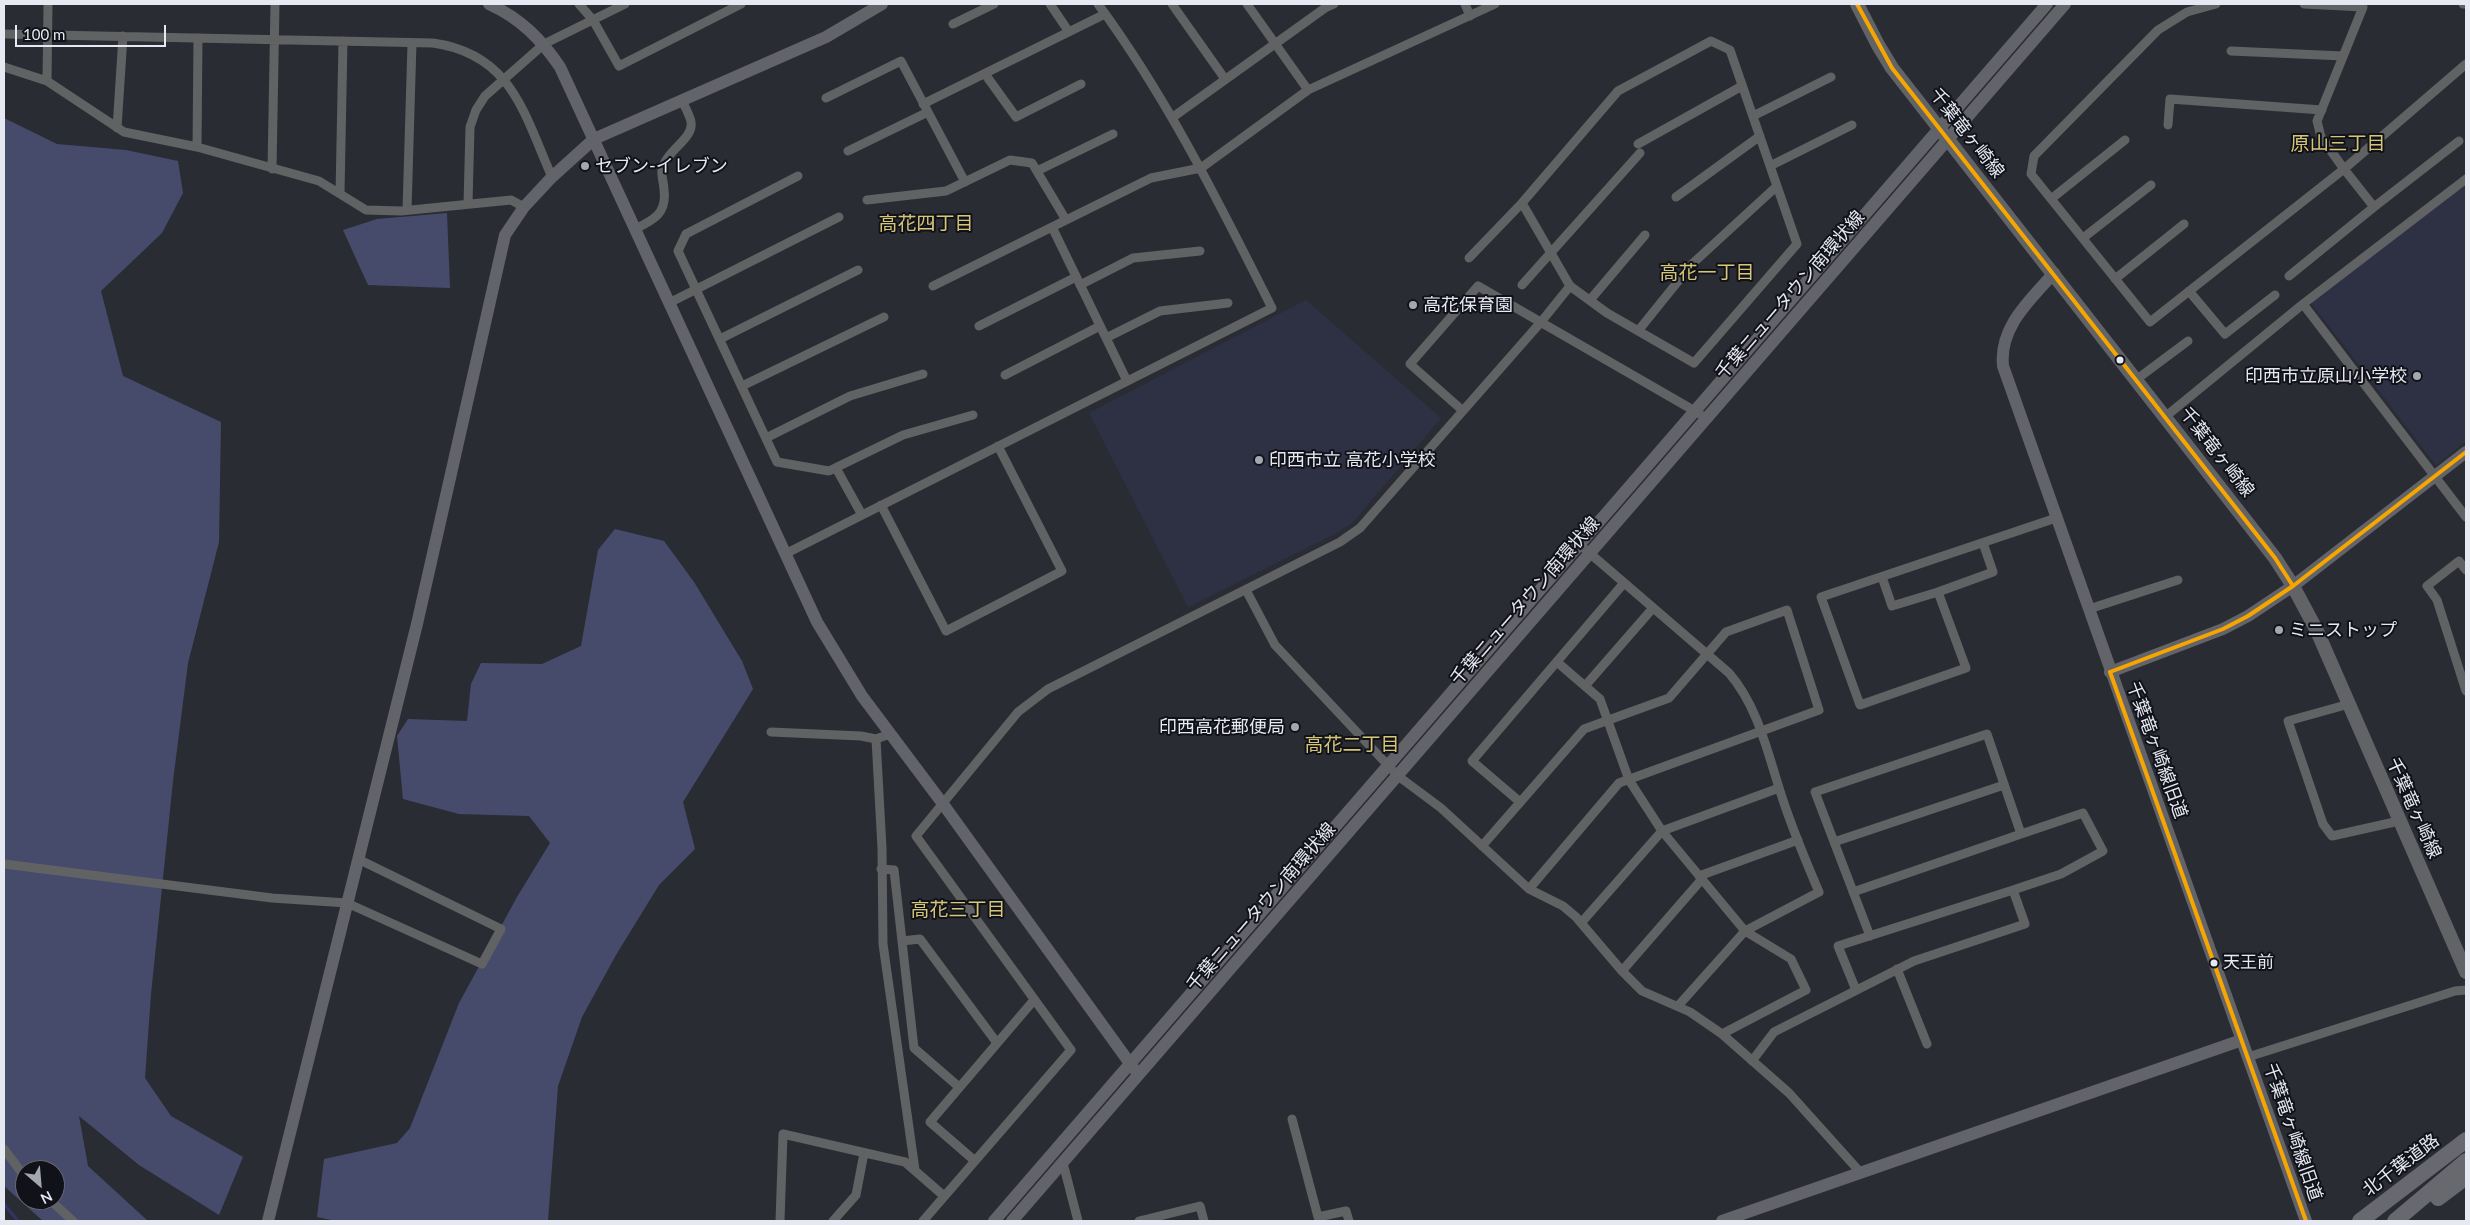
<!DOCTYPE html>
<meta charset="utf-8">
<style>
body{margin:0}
#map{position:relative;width:2470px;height:1225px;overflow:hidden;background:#2a2c34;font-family:Lato,sans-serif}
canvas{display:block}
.frame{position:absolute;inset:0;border:5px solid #e6e8f2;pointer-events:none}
.north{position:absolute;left:15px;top:1160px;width:50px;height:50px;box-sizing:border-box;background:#111219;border:1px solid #666870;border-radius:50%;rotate:153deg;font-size:14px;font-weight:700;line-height:20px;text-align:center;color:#e6e8f2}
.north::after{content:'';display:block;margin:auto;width:18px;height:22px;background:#a4a6b0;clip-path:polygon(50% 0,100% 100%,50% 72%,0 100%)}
.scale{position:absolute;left:15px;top:25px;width:151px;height:22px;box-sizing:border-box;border:2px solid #e6e8f2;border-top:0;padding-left:6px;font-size:15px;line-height:18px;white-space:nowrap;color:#e6e8f2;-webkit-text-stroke:4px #111219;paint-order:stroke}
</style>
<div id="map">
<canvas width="2470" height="1225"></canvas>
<div class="frame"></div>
<div class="north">N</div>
<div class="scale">100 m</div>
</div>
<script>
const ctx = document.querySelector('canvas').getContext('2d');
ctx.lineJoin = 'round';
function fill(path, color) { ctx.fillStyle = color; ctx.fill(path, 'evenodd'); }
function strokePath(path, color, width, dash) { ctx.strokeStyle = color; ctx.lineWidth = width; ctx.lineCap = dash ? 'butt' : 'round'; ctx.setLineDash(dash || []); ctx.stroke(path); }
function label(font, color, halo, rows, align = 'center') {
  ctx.font = font + ' Lato,"Noto Sans JP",sans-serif'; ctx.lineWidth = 4; ctx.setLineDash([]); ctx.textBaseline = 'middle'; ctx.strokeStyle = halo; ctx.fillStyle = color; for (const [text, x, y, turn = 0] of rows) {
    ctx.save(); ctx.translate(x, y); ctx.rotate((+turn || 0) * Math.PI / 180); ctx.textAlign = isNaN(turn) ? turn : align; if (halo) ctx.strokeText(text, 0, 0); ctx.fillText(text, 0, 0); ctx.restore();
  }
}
fill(new Path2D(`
 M2466,182V441L2436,465L2312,304V301Z
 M1306,300L1441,418L1353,522L1335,534L1188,607L1089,413Z`), '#2e3144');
fill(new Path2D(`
 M4,118L57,144L126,150L178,161L183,193L162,233L101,291L123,376L221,422L219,542L188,663L173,781L151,994L145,1078L171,1116L243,1157L219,1215L139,1165L79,1116L88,1166L148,1221H43L4,1186ZM25,1170H55V1200H25Z
 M447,213L450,288L368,285L343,230L377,219Z
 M615,529L664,541L694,582L742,661L753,689L683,802L695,849L659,885L616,955L582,1017L558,1086L548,1221H336L317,1217L324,1159L397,1143L410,1128L459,1003L517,897L550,843L529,816L459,814L403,799L397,736L408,719L467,721L471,684L481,663L542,664L581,646L598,550Z`), '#474b6b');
strokePath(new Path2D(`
 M4,1204L18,1221`), '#313465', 3);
strokePath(new Path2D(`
 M579,4L593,20L619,66L741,4
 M1050,4L1069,32
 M1172,4L1225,79
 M1247,4L1308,90
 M1465,4L1470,16
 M2216,4L2187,12L2158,30L2034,156L2031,174L2150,322L2344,169L2321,137L2317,121L2363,7L2304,4
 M2463,4H2466
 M953,24L994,4
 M4,34L433,43C512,54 524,114 552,177
 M2231,51L2343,56
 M4,67L47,81L124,132L197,147L319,181L366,210L401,211L511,200L524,207
 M985,74L1016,117L1081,84
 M47,81L48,4
 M826,98L901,61L965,182
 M923,104L1105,14
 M1753,116L1831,77
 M1173,117L1325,8L1334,4
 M2168,125L2170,99L2322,110
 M117,128L123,36
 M1638,144L1742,86
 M197,147L198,38
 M848,151L928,112
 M1770,166L1852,125
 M272,169L275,4
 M1037,171L1113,134
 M798,176L686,234L678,251L777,462L829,471L903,435L973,415
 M340,194L343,41
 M1676,197L1760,136
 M2051,199L2125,140
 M867,200L946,191L1010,160L1032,163L1066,220
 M468,204L470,127L476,110L485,96L544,44L625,4
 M2374,207L2459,141
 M407,210L412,43
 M635,229C654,220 667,213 664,190C664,184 661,176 662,170C666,150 694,139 691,122C690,115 684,106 682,100
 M2083,238L2151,185
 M1469,258L1522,203
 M2289,276L2374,207L2344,169L2466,64
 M2115,279L2184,224
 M1080,285L1133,258L1200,251
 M1522,285L1640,153
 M933,286L1052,227
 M2189,291L2225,334L2275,295
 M1590,300L1645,235
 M669,303L839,217
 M2303,304L2466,517
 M979,326L1076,277
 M1638,331L1692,264L1777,186
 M1106,338L1160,311L1228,303
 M720,339L858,270
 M1005,375L1100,326
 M2137,379L2188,341
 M1127,381L1052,227L1151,178L1201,168L1308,90L1495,4
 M742,386L884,317
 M1462,410L1410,364L1478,286L1700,414
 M2165,417L2303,304L2466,179
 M766,438L850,396L923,374
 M836,468L862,515
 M881,505L946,631L1062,571L998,446
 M1579,544L1729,673C1761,710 1769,761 1785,806C1795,835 1807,864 1819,892L1745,931L1678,1006
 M785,554L1272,308C1219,203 1168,99 1098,4
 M2466,570L2459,561L2427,586L2437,600L2466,691
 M1882,577L1892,606L1938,592L1966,668L1860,705L1821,597L2056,518
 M1246,590L1275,645L1398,776L1441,808L1529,889L1563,906L1576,917L1622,971L1642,991L1690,1012L1722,1034L1789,1093L1860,1172
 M1938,592L1993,572L1983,543
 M2089,609L2178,580
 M1557,662L1600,699L1629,780L1662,831L1745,931L1791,959L1806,990L1722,1034
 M1585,686L1653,608
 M2349,704L2288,721L2323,824L2332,836L2399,821
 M771,732L861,736L876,739L890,734
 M876,739L882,848L883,944L915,1170
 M1520,802L1472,761L1624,583
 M1834,842L2004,785
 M1482,846L1584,729L1669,698L1726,632L1787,610L1819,710L1619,783L1529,889
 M4,864L272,898L347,903L482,964L501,929L358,859
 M881,869L894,870L914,1048L959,1087
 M1699,876L1798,840
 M2013,890L2061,874L2103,851L2083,813L2021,834
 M1853,892L2021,834L1987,734L1815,792L1870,936
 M1581,923L1662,831L1779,788
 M902,941L920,939L997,1043
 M1897,969L1927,1044
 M1622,971L1702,879
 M2248,1057L2455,991L2466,990
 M1752,1061L1774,1032L1914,961L2025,924L2013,890L1838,946L1856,990
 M1292,1119L1318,1217L1346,1211L1349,1221
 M4,1149L25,1177
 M975,1161L930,1122L1034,1000
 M1063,1163L1078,1221
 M50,1200L73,1221
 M780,1221L783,1134L905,1162L944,1196
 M833,1221L856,1195L864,1153
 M923,1221L1071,1050L916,836L1018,712L1048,689L1340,542L1360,528L1541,322L1570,286L1607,313L1694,363L1797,244L1730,50L1711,41L1618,91L1522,203L1570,286
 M1139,1221L1200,1206L1204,1221`), '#616264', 9);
strokePath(new Path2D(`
 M489,4C520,18 541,39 560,67L817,622L862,696L943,804L1134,1069
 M2054,273C2030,300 1999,327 2003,366L2306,1221
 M2110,672L2223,629L2248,616L2293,586L2466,452
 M268,1221L417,624L505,235L524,207L552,177L594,139L826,37L882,4
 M994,1221L2047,4
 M1012,1221L2065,4
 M1722,1221L2242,1040`), '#636469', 12);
strokePath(new Path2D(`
 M1857,4L1878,45L1892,68L2275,558L2293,586L2317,631L2466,972`), '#616367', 14);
strokePath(new Path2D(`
 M2438,1198L2466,1177
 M2360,1221L2466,1140
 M2395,1221L2466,1161`), '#68686f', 16);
strokePath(new Path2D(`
 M1857,4L1892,68L2275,558L2293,586
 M2110,672L2306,1221
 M2110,672L2223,629L2248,616L2293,586L2466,452`), '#f7a600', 4);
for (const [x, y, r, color] of [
 [585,166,5,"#a4a6b0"],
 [1413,305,5,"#a4a6b0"],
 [2120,360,4.5,"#e6e8f2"],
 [2417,376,5,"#a4a6b0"],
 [1259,460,5,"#a4a6b0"],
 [2279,630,5,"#a4a6b0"],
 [1295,727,5,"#a4a6b0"],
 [2214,963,4.5,"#e6e8f2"]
]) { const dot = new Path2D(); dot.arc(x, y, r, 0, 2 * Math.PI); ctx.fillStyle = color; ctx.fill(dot); strokePath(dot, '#111219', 2); }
label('17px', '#e6e8f2', '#111219', [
 ["天王前",2223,963]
], 'left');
label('18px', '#e6e8f2', '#111219', [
 ["千葉竜ヶ崎線",1967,133,52],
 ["千葉ニュータウン南環状線",1790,295,-49],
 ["千葉竜ヶ崎線",2217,452,52],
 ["千葉ニュータウン南環状線",1525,601,-49],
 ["千葉竜ヶ崎線旧道",2157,750,70],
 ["千葉竜ヶ崎線",2414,808,66],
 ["千葉ニュータウン南環状線",1261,907,-49],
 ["千葉竜ヶ崎線旧道",2293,1132,71],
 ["北千葉道路",2401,1165,-37]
]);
label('18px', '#e6e8f2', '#111219', [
 ["セブン-イレブン",595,166],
 ["高花保育園",1423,305],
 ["印西市立原山小学校",2407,376,"right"],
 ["印西市立 高花小学校",1269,460],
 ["ミニストップ",2289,630],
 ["印西高花郵便局",1285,727,"right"]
], 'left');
label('19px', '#d6c678', '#111219', [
 ["原山三丁目",2338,144],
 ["高花四丁目",926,224],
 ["高花一丁目",1707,273],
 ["高花二丁目",1352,745],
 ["高花三丁目",958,910]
]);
</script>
